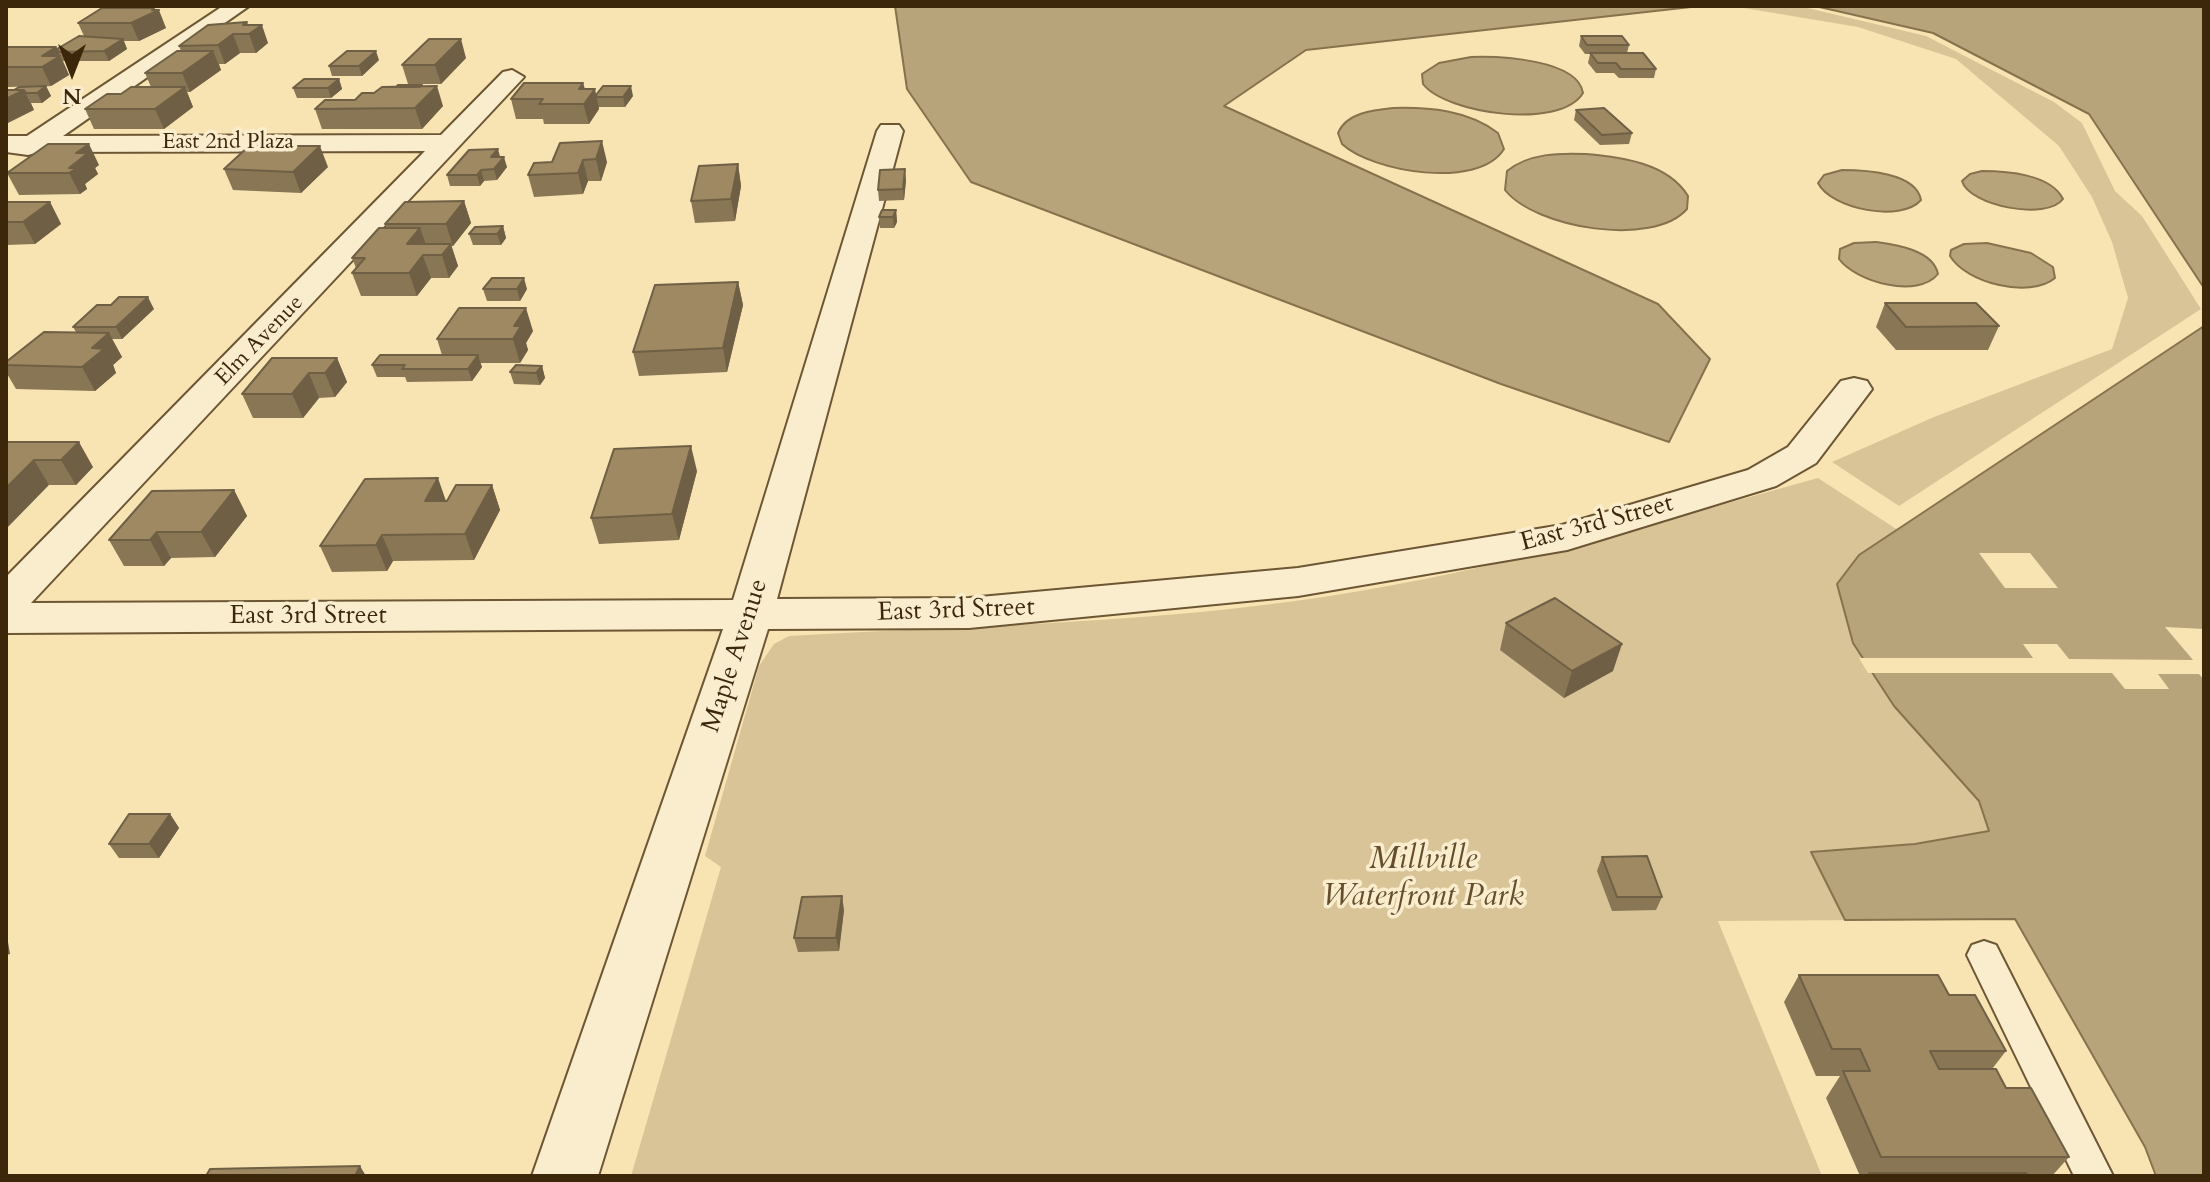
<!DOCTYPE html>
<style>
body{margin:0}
#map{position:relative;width:2210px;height:1182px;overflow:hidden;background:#f8e4b3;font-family:Cardo,serif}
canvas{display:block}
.frame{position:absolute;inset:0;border:8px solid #3d270a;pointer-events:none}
.north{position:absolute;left:32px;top:32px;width:80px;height:80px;-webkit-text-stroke:6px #faedce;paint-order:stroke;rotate:180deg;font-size:22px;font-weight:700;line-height:32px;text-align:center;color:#3d270a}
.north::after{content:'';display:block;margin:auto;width:28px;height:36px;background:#3d270a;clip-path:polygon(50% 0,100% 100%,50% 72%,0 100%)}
</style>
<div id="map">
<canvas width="2210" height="1182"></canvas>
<div class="frame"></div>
<div class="north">N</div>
</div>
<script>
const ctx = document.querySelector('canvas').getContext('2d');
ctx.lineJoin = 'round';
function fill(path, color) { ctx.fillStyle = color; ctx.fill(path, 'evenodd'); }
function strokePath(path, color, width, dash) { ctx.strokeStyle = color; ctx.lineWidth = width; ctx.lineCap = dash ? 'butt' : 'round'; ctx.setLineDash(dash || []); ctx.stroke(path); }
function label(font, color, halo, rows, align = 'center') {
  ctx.font = font + ' Cardo,serif'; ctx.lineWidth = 7; ctx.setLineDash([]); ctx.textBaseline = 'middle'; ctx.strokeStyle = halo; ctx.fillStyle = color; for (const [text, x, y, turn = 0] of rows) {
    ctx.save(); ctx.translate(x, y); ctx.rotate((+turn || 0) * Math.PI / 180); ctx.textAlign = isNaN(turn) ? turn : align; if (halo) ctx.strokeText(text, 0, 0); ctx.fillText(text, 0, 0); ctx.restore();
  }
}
fill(new Path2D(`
 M1799,6L1926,36L2054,102L2082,123L2115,191L2142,216L2201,309L1899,506L1832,462L1934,417L2112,349L2128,298L2112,242L2092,197L2059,146L1956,59L1858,27L1744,8Z
 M1818,478L1904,534L2204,1176H2156L2145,1147L2015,919L1718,921L1822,1176H631L721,867L705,856L759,666L774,644L789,636C958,626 1128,624 1295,601C1473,577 1646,526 1818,478Z`), '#d8c496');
const water = new Path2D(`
 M895,6H1700L1306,50L1224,106L1658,304L1710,359L1669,442L1501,384L971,182L907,89Z
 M1815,6H2204V288L2089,114L1933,33Z
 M1471,57C1498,56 1578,59 1583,93C1561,130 1446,114 1423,84L1422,74L1439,63Z
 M1393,108C1429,107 1468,110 1498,133L1504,149C1479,190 1372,172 1342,144L1338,133C1346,113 1373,110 1393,108Z
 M1586,154C1621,157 1668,163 1688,196L1687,209C1653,248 1535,228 1505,190L1507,171C1529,153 1560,153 1586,154Z
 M1842,170C1863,170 1916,172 1921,200C1901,223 1831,209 1818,183L1824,175Z
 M1982,171C2006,171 2051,174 2063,199C2047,221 1969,206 1962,181L1970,174Z
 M1876,242C1897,245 1933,250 1938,274C1918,299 1856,282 1839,259L1840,249L1854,243Z
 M1987,243L2031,253L2053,267L2055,278C2030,299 1966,283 1950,256L1951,250L1964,244Z
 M2204,326V1176H2156L2145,1147L2015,919L1845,920L1811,852L1915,844L1989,831L1979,801L1894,706L1853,643L1837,584L1859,555Z`);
fill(water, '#b8a47a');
strokePath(water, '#87724d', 2);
fill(new Path2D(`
 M1979,553H2030L2058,588H2005Z
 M2165,627L2204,629V680L2199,674H2158L2169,689H2125L2112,673H1868L1859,658H2033L2023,644H2057L2069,659L2193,660Z`), '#f8e4b3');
const service = new Path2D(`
 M1984,941L1996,945L2113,1176H2074L1967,955L1972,945Z`);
const minor = new Path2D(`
 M223,6H249L63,136L441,135L503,72L512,70L524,77L31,603L733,600L877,131L881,125H899L903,131L777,599L969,598L1298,568L1562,525L1748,470L1788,447L1841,381L1854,378L1867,381L1872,389L1816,463L1776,486L1567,550L1298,596L969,628L768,629L598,1176H532L723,629L6,633V577L425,151L39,152L28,155L6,152V136H27Z`);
strokePath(service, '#6c5634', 4);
strokePath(minor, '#6c5634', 4);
fill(service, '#faedce');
fill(minor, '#faedce');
fill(new Path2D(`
 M155,10L166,28L139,41H124L127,49L109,61H63L69,75L51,86L6,87V47H56L57,49L84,36L78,23Z
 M248,25L268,43L256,53H240L225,64H219L221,70L190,92H187L193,107L164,129H94L85,109L121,94L151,87L145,73L181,51L179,46Z
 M1581,36L1629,45L1627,53L1656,69L1654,78H1619L1614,73H1596L1588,63L1590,54H1585L1579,46Z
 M466,58L441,84H408L402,65Z
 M379,60L362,76H332L329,66Z
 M339,79L342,89L331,98H297L293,88Z
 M583,83L585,89L596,95L633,96L625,107H599V109L589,124H544L543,119H516L511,99Z
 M46,86L51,96L42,103H31L34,110L14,90Z
 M423,87L443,106L422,129H322L315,109Z
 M1576,110L1632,133L1629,144L1600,145L1574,120Z
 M560,143L607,162L601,181H588L583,194L534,197L528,175L552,162Z
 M500,157L507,167L497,180L484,181L480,186H450L447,175Z
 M738,164L741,186L735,221L695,223L691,201Z
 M99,165L95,168L98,174L85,184L87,189L80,194L19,195L7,173Z
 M328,167L301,193L233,190L224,169Z
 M906,180L904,200L879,201L878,190Z
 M464,201L471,223L453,246H451L458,266L449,278H431L417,296H361L352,273L356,268L352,258L387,228L385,224Z
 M6,202H50L61,224L35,244L6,245Z
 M896,210L897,222L894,228H880L879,217Z
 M503,226L506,238L501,245H473L469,234Z
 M738,282L743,305L727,372L639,376L633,352Z
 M483,289H527L520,301H487Z
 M1885,303L1999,326L1988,350H1896L1876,327Z
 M154,309L122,339H112L122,357L113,365L116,373L95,391L16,389L6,372V362L76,332L73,327Z
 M533,331L526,343L528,350L520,363H480L482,367L472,381L407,382L405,377H377L372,365L442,355L437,339Z
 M337,358L347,382L335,397L319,398L303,418H253L242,394Z
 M542,366L545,378L540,385L514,384L510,372Z
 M6,442L93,467L76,485H49Z
 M697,471L679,540L599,544L591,518Z
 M492,485L500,510L474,560L393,561L387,571L332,572L320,546Z
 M234,490L247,516L215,557L171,558L164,566H124L109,540Z
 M1506,623L1613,671L1564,698L1500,650Z
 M170,814L179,828L159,858H119L109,844Z
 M1602,857L1662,897L1656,910L1612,911L1597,871Z
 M844,910L839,951L798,952L794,938Z
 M1799,975L1949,995L2006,1051L1992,1069L2006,1088L2069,1157L2052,1176H1860L1826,1098L1840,1076H1816L1784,1002Z`), '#887654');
fill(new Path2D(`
 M154,8L156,11L159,10L166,28L139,41L131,23Z
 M247,22L251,33L262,25L268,43L256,53L249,34L243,25Z
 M233,34L240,53L225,64L218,45Z
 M123,39L127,49L109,61L104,51Z
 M461,39L466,58L441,84L435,65Z
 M56,47L69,75L51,86L42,67V56Z
 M213,51L221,70L190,92L182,73Z
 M376,51L379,60L362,76L359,66Z
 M339,79L342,89L331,98L328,88Z
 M583,83L587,99L595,89L599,109L589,124L579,89Z
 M46,86L51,96L42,103L37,93Z
 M437,86L443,106L422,129L415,108Z
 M631,86L633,96L625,107L623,97Z
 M185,87L193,107L164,129L155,109Z
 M24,90L34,110L6,124V99Z
 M602,141L607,162L601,181L596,159Z
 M89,144L99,165L95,168L98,174L85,184L87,189L80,194L69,173V168L76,153Z
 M320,146L328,167L301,193L293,172Z
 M498,149L501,160L491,157Z
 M504,157L507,167L497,180L494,169Z
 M583,160L588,181L583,194L578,173Z
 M738,164L741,186L735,221L731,199Z
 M905,169L906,180L904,200L903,189Z
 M481,170L484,181L480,186L477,175Z
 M464,201L471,223L453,246L446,224Z
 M50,202L61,224L35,244L23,222Z
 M896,210L897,222L894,228L893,217Z
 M503,226L506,238L501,245L497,234Z
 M420,228L428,250L423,256L431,278L417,296L409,273L407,244Z
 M451,244L458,266L449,278L442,255Z
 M524,278L527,289L520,301L517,289Z
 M738,282L743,305L727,372L723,348Z
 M148,297L154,309L122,339L116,327Z
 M526,308L533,331L526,343L528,350L520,363L513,339L514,326Z
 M109,333L122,357L113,365L116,373L95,391L82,367L92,348Z
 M478,355L482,367L472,381L468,369Z
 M337,358L347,382L335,397L325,373Z
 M542,366L545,378L540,385L536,373Z
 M309,373L319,398L303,418L292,394Z
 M79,442L93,467L76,485L61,460Z
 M691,446L697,471L679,540L672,514Z
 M34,460L49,485L6,529V488Z
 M438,478L447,504L425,501Z
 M492,485L500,510L474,560L465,534Z
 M234,490L247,516L215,557L201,532Z
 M157,532L171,558L164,566L150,540Z
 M382,535L393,561L387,571L376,545Z
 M1622,644L1613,671L1564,698L1572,671Z
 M170,814L179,828L159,858L149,844Z
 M842,896L844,910L839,951L836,938Z
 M6,930L10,954L6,955Z
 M360,1166L366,1176H355Z`), '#6f6045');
const building = new Path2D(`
 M102,8H154L152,10H159L131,23H78Z
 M247,22L243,25H262L249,34H233L218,45L179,46L208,25Z
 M79,36L123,39L104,51L59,52L57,49Z
 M1581,36H1622L1629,45H1587Z
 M429,39H461L435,65H402Z
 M6,47H56L42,56H60L42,67H6Z
 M177,51H213L182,73H145Z
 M347,51H376L359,66H329Z
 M1590,53H1643L1656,69H1621L1616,63H1598Z
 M304,79H339L328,88H293Z
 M524,83H583L579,89H595L584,104H539L543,99H511Z
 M398,85H422L420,87H396Z
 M46,86L37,93H26L24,90H14L19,87Z
 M437,86L415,108L315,109L325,100H355L362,93H374L382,87Z
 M603,86H631L623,97H597L596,95Z
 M131,87H185L155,109H85L107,94H121Z
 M6,90H24L6,99Z
 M1604,108L1632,133L1602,135L1576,110Z
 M602,141L596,159L583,160L578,173L528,175L534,163L552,162L560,143Z
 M48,144H89L76,153H88L69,168H77L69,173H7Z
 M249,146H320L293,172L224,169Z
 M498,149L491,157H504L494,169L481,170L477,175H447L469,150Z
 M738,164L731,199L691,201L699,166Z
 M905,169L903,189L878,190L880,170Z
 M464,201L446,224H385L405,202Z
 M6,202H50L23,222H6Z
 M882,210H896L893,217H879Z
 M503,226L497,234H469L475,227Z
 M379,228H420L407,244H451L442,255H423L409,273H352L365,258H352Z
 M492,278H524L517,289H483Z
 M738,282L723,348L633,352L655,285Z
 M119,297H148L116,327H73L97,305H111Z
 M1885,303H1976L1999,326L1906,327Z
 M459,308H526L514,326H521L513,339H437Z
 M44,332L109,333L92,348L104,349L82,367L6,365V362Z
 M380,355H478L468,369H402L405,365H372Z
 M272,358H337L325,373H309L292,394H242Z
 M516,365L542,366L536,373L510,372Z
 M6,442H79L61,460H34L6,488Z
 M691,446L672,514L591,518L614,449Z
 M438,478L425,501H447L456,485H492L465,534L382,535L376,545L320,546L365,479Z
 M234,490L201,532H157L150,540H109L152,491Z
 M1555,598L1622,644L1572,671L1506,623Z
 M129,814H170L149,844H109Z
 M1647,856L1662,897H1617L1602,857Z
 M842,896L836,938H794L802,897Z
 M1799,975H1938L1949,995H1975L2006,1051H1930L1939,1069H1996L2006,1088H2031L2069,1157H1881L1843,1071H1870L1860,1049H1832Z
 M360,1166L355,1176H206L210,1169Z
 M1869,1173H2026L2028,1176H1871Z`);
fill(building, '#9e8962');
strokePath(building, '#6f6045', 2);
label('22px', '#3d270a', '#faedce', [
 ["East 2nd Plaza",228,143],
 ["Elm Avenue",260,341,-46]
]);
label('26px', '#3d270a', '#faedce', [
 ["East 3rd Street",1597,524,-15],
 ["East 3rd Street",956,611,-2],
 ["East 3rd Street",308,617],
 ["Maple Avenue",736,656,-72]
]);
label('italic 32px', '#644e2d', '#faedce', [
 ["Millville",1423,861],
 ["Waterfront Park",1423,898]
]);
</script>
